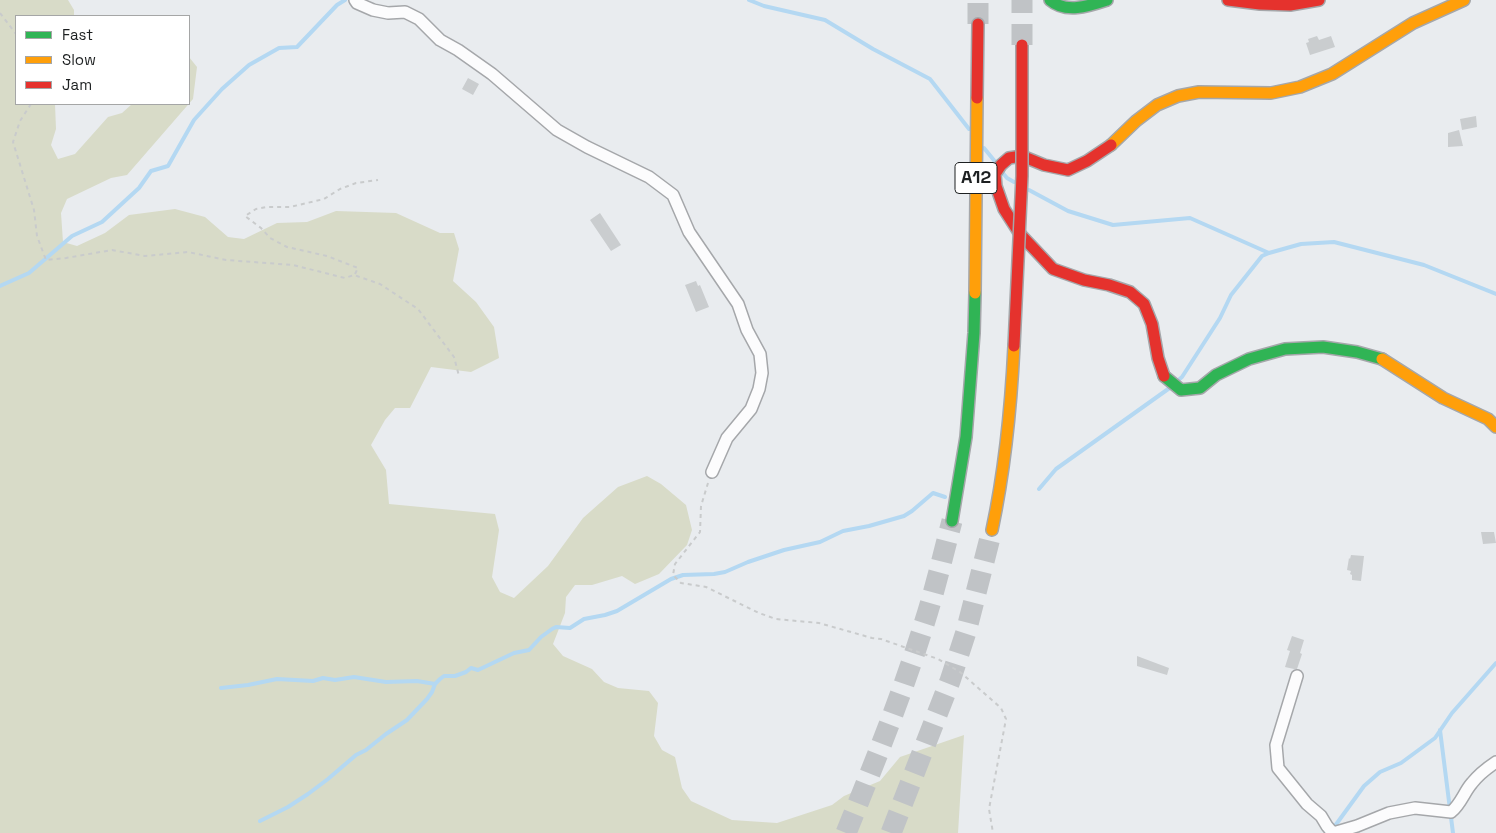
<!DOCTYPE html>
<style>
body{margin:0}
#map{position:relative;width:1496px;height:833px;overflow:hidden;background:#e9ecef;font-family:"Space Grotesk",sans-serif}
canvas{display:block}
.legend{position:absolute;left:15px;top:15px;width:175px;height:90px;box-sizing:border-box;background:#fff;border:1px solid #a5a6a6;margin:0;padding:6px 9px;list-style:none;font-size:15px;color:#1d2021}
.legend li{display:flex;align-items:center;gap:10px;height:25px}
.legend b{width:25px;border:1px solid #a5a6a6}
</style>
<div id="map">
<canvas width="1496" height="833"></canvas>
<ul class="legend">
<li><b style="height:6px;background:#30b455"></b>Fast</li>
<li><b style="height:6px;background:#ff9f0a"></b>Slow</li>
<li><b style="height:6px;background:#e5322d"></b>Jam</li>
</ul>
</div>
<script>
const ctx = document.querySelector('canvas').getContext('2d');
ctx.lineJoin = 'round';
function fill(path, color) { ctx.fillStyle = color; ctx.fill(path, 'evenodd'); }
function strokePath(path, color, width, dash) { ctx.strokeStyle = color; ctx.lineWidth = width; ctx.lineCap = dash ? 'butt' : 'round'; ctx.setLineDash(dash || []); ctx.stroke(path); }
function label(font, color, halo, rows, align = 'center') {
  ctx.font = font + ' "Space Grotesk",sans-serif'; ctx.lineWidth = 5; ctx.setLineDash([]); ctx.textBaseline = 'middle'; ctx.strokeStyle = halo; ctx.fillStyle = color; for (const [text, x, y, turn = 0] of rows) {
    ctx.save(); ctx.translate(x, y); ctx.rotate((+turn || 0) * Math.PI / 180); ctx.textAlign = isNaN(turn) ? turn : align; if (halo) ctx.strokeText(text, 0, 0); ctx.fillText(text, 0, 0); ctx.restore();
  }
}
fill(new Path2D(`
 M0,0H68L74,10V16H16V104H55L56,129L51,145L58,159L75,154L108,117L122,113L132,104H189V57L197,67L193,99L127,175L111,178L67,199L61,213L63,242L77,246L105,233L129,215L175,209L205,217L228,237L244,239L277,223L307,222L336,211L396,213L440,233H454L459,249L453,281L476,302L494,327L499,358L471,372L431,367L410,408H395L385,420L371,445L386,470L389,504L495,514L499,530L492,577L500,592L514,598L548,566L583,518L618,487L647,476L661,484L686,505L692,530L687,545L659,574L635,584L622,576L592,585H575L566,597L565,613L553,644L563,656L592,669L604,682L618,688L649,691L658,703L654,736L662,750L675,757L682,788L691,801L732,820L777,823L832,805L844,796L880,781L900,757L964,735L958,833H0Z`), '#d8dbc8');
strokePath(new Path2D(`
 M749,0L764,6L825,20L873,49L930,79L969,129
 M984,148L997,164
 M1002,172L1007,178L1014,182
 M1029,190L1068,211L1113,225L1190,218L1269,253L1301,244L1334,242L1424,265L1496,294
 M0,286L29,273L72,236L102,222L139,188L151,171L168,166L194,120L222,89L249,65L279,48L297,47L337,5L345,0
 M1176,382L1182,377L1220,318L1231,295L1262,256L1269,253
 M1039,489L1056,469L1171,387
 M221,688L248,685L277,679L313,681L323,678L335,680L354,677L386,682L417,681L435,684
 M1440,730L1453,833
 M260,821L288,807L308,794L328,779L356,755L366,750L386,734L407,720L427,699L432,692L435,684L440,679L444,676H455L466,672L471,668L478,670L514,653L529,650L541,637L552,629L556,627L570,628L584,619L605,615L617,611L671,579L683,575L714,574L725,572L748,562L784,550L820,542L843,531L869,526L904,516L912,511L933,493L945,497
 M1332,830L1364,786L1380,772L1401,763L1435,738L1452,713L1496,663`), '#b4d8f2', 4);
fill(new Path2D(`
 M1317,36L1319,40L1331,36L1335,47L1310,55L1306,43L1309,42L1308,39Z
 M468,78L479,84L473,95L462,89Z
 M1476,116L1477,127L1462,130L1460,119Z
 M1459,130L1463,146L1448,147V133Z
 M600,213L621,245L611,251L590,220Z
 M696,281L698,286L700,285L709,307L696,312L685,285Z
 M1481,532H1494L1496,543L1483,544Z
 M1351,555L1364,556L1361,581L1352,580V575L1350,574L1351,571L1347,570L1349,558L1350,559Z
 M1292,636L1304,640L1300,653L1302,654L1297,669H1294L1285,667L1290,651L1287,650Z
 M1137,656L1169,668L1167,675L1137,666Z`), '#cacdcf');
strokePath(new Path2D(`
 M978,24V0
 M1022,45V0
 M846,833C874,764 902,695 924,624C935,590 943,555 952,521
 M891,833L950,681L966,632L992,530`), '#c0c3c6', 21, [21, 11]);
const street = new Path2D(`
 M355,0L357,3L373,10L388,13L405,12L419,19L440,40L458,50L492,74L557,130L587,147L649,177L673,195L689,232L738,304L747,330L760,354L762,373L759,389L751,409L727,438L712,472
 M1297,676L1276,745L1278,768L1307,804L1321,816L1327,826L1333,833L1357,826L1389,813L1415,808L1451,812C1461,804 1464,792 1472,783C1479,774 1487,768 1496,762`);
const fast = new Path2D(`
 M1050,0C1066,14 1089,6 1107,0
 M1164,376L1181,390L1200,388L1216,375L1249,359L1285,349L1323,347L1357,352L1382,359
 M952,521L966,437L974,333L975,293`);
const slow = new Path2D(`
 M1111,145L1136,121L1157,105L1178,96L1199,92L1271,93L1300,87L1332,74L1413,23L1464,0
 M975,293L977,98
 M1382,359L1443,398L1488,419L1496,427
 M992,530C1005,469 1011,408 1014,346`);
const jam = new Path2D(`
 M1228,0L1260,4L1290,5L1319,0
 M977,98L978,24
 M1111,145L1087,161L1068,170L1044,165L1022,156L1009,158L1001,165L995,174L996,186L1004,209L1020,234L1053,269L1084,280L1109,285L1130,292L1144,304L1152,324L1158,358L1164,376`);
strokePath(street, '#a5a7aa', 14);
strokePath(fast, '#a5a7aa', 14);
strokePath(slow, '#a5a7aa', 14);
strokePath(jam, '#a5a7aa', 14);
strokePath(new Path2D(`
 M0,13L16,34
 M31,104L20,121L13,142L34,210L37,236L46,260L66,258L112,250L145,256L188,252L226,260L293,265L345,278L354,275L380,284L418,309L454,357L459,376
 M355,274L358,268L327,256L287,247L270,238L261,228L245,216L256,209L267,207H290L324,199L340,189L356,183L378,180
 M708,483L701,506L700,532L675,564L673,575L681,583L706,587L759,613L776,619L819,623L872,638L881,639L938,659L960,672L1001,708L1006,719L989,809L993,833`), '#c9cbcc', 2, [4, 4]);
strokePath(street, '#fcfcfd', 11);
strokePath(fast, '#30b455', 11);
strokePath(slow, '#ff9f0a', 11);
strokePath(jam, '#e5322d', 11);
const jamBridge = new Path2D(`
 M1014,346L1022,176V45`);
strokePath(jamBridge, '#a5a7aa', 14, []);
strokePath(jamBridge, '#e5322d', 11);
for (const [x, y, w] of [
 [976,178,42]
]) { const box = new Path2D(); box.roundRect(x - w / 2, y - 15.5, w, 31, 4); ctx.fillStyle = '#fff'; ctx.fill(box); strokePath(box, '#1d2021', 1); }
label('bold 18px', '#1d2021', null, [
 ["A12",976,178]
]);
</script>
